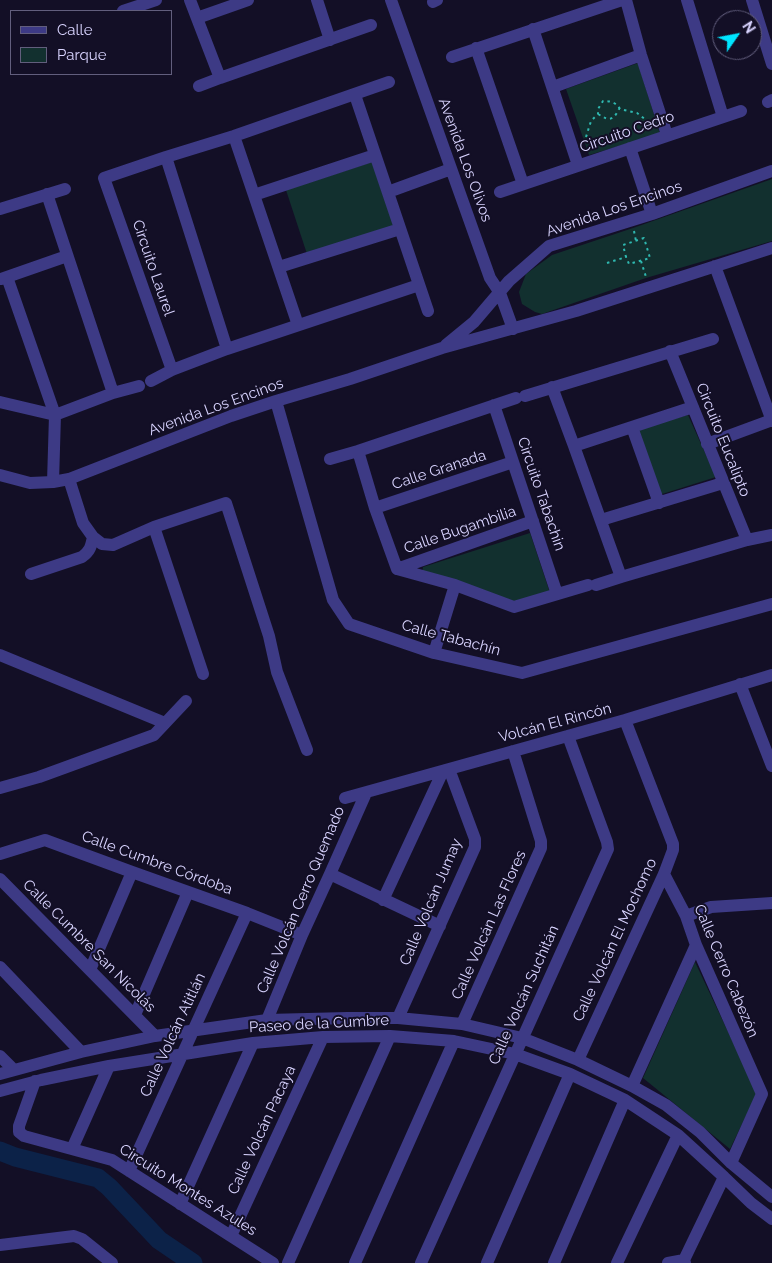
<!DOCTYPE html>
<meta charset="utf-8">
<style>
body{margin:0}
#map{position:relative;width:772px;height:1263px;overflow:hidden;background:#130f26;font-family:Raleway,sans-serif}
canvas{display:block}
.legend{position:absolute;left:10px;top:10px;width:162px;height:65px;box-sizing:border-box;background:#130f26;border:1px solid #625e7d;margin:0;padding:6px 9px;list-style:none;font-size:15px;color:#d9d4ff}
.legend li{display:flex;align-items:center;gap:10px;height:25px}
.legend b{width:25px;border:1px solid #625e7d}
.north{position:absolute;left:712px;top:10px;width:50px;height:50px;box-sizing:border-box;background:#130f26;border:1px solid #625e7d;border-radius:50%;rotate:57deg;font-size:14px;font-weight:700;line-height:20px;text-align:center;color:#d9d4ff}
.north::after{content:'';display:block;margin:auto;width:18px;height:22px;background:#00e5ff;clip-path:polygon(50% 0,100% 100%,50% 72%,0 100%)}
</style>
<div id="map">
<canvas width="772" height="1263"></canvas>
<ul class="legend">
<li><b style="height:6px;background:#3d3a85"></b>Calle</li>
<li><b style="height:14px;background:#12302f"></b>Parque</li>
</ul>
<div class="north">N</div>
</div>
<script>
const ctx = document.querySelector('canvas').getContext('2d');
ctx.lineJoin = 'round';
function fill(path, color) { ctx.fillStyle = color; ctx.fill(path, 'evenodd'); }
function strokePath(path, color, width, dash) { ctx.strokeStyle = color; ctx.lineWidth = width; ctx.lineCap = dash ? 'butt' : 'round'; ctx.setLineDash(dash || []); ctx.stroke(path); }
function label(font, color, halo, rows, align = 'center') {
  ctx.font = font + ' Raleway,sans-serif'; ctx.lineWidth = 4; ctx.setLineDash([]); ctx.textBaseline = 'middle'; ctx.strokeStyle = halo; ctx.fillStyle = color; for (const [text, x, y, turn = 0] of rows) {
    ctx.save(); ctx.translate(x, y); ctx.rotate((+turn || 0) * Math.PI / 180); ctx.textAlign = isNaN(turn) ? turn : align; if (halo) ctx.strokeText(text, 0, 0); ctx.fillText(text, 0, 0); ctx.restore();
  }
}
fill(new Path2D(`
 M638,63L660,134L589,155L566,89Z
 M372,162L394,227L307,254L286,190Z
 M772,179V241L646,278L542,314L535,312L522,304L519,292L526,274L552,255L633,228Z
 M688,415L716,477L659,495L637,429Z
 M530,533L550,593L512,604L422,574L423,567Z
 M695,962L757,1093L730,1149L643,1078Z`), '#12302f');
strokePath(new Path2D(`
 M0,1151L15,1157L98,1178L109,1187L159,1240L193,1263`), '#0c2248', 19);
strokePath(new Path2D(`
 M598,114C609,121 613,121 619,109
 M591,149L586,137L591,121L598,114V109L603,101C610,101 616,102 620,109L637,113L650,123
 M634,231L636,241
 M641,261L646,277
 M607,263L626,257L623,245L644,238L650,258L629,264L626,257`), '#2fb8b0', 2, [2.5, 4]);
strokePath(new Path2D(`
 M190,0L220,78
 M317,0L330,40
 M391,0L490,278L500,293L513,329
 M626,0L641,55L667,135
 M687,0L723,117
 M752,0L772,64
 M433,2L437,0
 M123,11L156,0
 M197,18L248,0
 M533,29L578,165
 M476,48L523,184
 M452,57L622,0
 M199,86L220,78L371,25
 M553,87L641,55
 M355,95L428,311
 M768,102L772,100
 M234,136L298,325
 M630,148L652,214
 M166,157L227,349
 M388,192L451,169
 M500,192L741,111
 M254,195L375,155
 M0,209L65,189
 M715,266L772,421
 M279,267L400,229
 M7,277L55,415L53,482
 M1,279L67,256
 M446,345L474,322L509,281L549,246L652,214L772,171
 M670,351L747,540
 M172,370L104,178L166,157L234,136L389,82
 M151,381L172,370L227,349L419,285
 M552,387L574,446L621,577
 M113,393L139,386
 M525,396L713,339
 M276,401L333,600L349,624L434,653L522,673L772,604
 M0,402L55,415L113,393L47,194
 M494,405L557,594
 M632,427L659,503
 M707,444L772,420
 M574,446L693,407
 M358,451L375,508L397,569
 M330,459L358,451L516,398
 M0,475L30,483L53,482L69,479L231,416L276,401L350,379L442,348L576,311L772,248
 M69,479L83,523L93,537L102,544L113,545L154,527L226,503L269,636L277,672L307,750
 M375,508L513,462
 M601,520L723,483
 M154,527L203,674
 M397,569L455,585L514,607L588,585
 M397,569L533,521
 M31,574L82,557C90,551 91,547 93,537
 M596,585L621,577L747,540L772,535
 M434,653L455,585
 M0,655L165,723
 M740,684L772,766
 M0,788L39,777L154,735L186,701
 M345,798L625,720L772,675
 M0,854L45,840L132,872L247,913L302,935
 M330,874L440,926
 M664,874L686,916L696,945L762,1094L731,1163
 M0,879L155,1036
 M383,900L443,771
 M686,916L711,907L772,903
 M0,967L81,1052
 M90,970L132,872
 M135,1015L188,892
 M398,1018L475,847V839L449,769
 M267,1020L302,935L330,874L366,793
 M462,1024L541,848V841L513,751
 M0,1056L14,1070
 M578,1060L664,874L673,850V844L625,720
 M0,1074L81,1052L155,1036L267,1020L348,1018H398L462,1024L522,1038L578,1060L632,1086L666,1105L700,1132L731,1163L772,1197
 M35,1081L19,1126V1132L24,1136L112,1160L273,1263
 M632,1086L696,945
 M0,1091L41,1080L109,1066L253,1043L323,1037L390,1036L454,1041L515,1054L570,1074L625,1100L678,1135L724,1177L751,1203L772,1219
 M72,1149L109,1066
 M129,1171L247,913
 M180,1204L253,1043
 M231,1236L323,1037
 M0,1245L74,1236L82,1239L112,1263
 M288,1263L390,1036
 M355,1263L454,1041
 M421,1263L608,849L607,842L568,736
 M487,1263L570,1074
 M554,1263L625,1100
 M617,1263L678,1135
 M668,1263L684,1260
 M685,1263L684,1260L724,1177`), '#3d3a85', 12);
label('15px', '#d9d4ff', '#130f26', [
 ["Circuito Cedro",627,132,-19],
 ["Avenida Los Olivos",465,160,70],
 ["Avenida Los Encinos",614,209,-19],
 ["Circuito Laurel",153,268,71],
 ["Avenida Los Encinos",216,407,-20],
 ["Circuito Eucalipto",723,440,68],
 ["Calle Granada",439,470,-18],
 ["Circuito Tabachin",541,494,71],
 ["Calle Bugambilia",460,530,-19],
 ["Calle Tabachín",451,638,15],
 ["Volcán El Rincón",555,723,-15],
 ["Calle Cumbre Córdoba",157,863,20],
 ["Calle Volcán Cerro Quemado",301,900,-67],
 ["Calle Volcán Jumay",431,902,-67],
 ["Calle Volcán Las Flores",489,925,-66],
 ["Calle Volcán El Mochomo",615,940,-65],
 ["Calle Cumbre San Nicolás",89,946,45],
 ["Calle Cerro Cabezón",726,971,67],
 ["Calle Volcán Suchitán",524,995,-66],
 ["Paseo de la Cumbre",319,1024,-3],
 ["Calle Volcán Atitlán",173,1035,-65],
 ["Calle Volcán Pacaya",262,1130,-65],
 ["Circuito Montes Azules",188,1190,32]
]);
</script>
